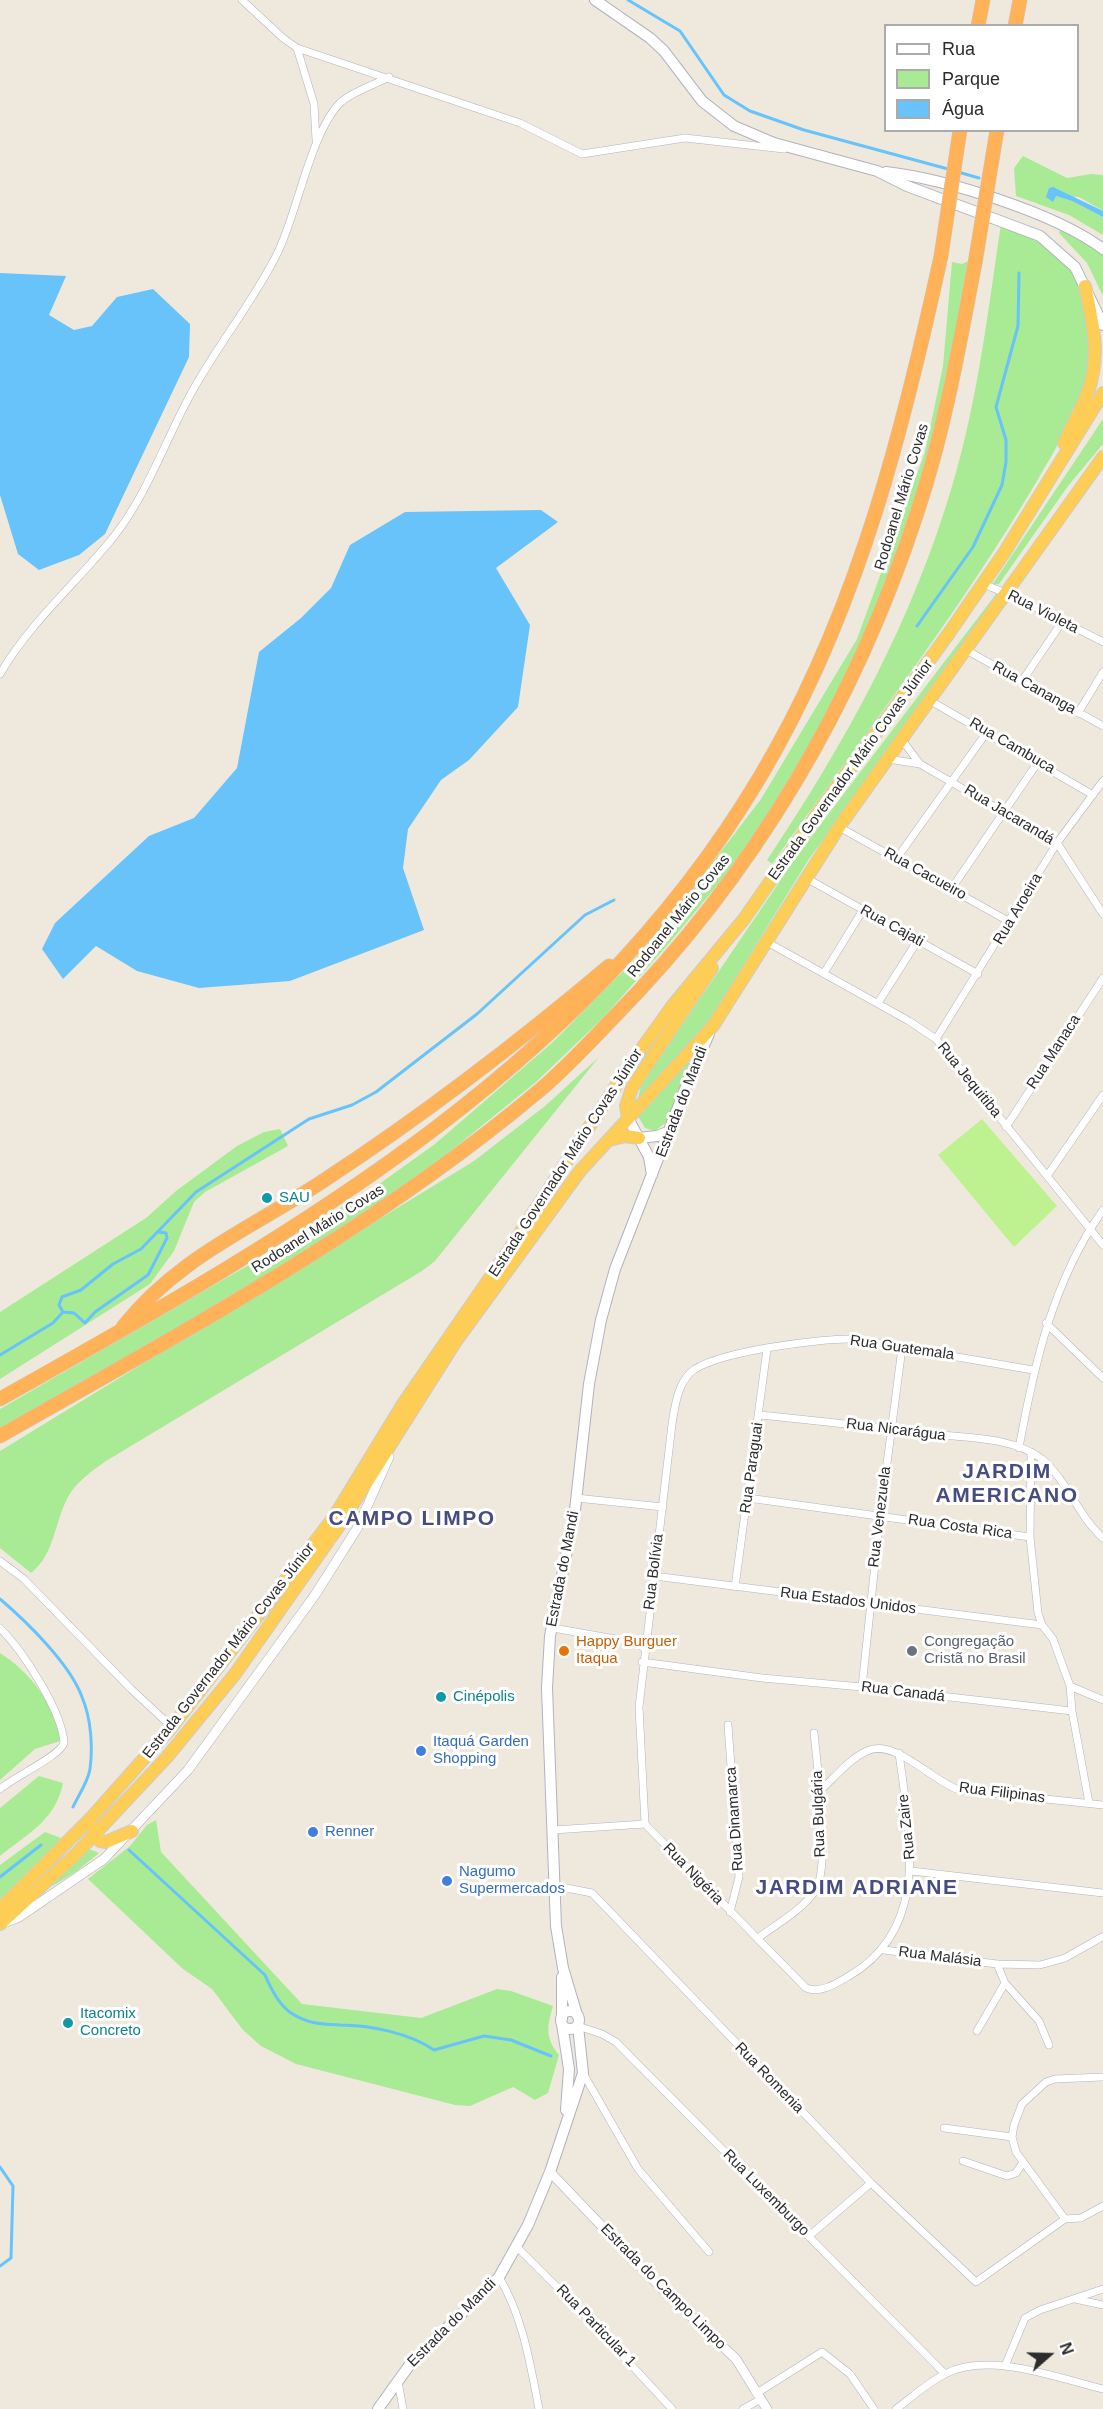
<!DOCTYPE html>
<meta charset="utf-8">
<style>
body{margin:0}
#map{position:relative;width:1103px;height:2409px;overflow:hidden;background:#efe9dd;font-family:Arial,sans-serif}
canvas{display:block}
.legend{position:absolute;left:884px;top:24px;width:195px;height:108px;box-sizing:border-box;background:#fff;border:2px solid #ababab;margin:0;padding:8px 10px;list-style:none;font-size:18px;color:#2c2c2c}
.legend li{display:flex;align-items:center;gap:12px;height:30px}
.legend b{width:30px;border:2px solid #ababab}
.north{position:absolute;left:1019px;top:2325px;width:60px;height:60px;-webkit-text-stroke:4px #fff;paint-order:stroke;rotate:70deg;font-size:16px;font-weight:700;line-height:24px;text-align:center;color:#2c2c2c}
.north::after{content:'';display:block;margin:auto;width:21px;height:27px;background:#2c2c2c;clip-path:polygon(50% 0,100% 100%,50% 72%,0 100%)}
</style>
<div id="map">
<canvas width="1103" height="2409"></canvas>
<ul class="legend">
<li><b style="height:8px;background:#fff"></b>Rua</li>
<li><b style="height:16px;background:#a9ea95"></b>Parque</li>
<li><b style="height:16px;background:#67c3fa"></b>Água</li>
</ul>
<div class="north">N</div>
</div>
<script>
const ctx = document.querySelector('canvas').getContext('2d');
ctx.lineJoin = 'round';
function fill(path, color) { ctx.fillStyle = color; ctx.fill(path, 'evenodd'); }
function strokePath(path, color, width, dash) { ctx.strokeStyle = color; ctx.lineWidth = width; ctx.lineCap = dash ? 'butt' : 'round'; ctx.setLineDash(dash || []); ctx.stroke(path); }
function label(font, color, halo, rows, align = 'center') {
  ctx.font = font + ' Arial,sans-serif'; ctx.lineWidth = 6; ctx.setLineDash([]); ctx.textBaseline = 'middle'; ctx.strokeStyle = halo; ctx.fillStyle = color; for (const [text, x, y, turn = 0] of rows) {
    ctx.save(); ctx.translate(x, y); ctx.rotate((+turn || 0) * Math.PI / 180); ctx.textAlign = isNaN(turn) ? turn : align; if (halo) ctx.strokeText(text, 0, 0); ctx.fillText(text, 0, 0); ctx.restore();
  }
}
fill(new Path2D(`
 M1023,156L1067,178L1091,174L1103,175V211L1079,197L1056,196L1072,201L1103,217V235L1069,215L1016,196L1014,168Z
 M1001,224C1034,238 1074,258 1085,295C1088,303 1088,313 1089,322C1091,331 1094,343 1094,353C1091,391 1056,448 1037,481C958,614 862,738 772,864L767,860C846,742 913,620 953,483C978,398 988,311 1001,224Z
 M1061,229L1103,253V296L1087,263L1059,233Z
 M971,260L963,331L900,568L783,799L729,871L671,941L603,1018L536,1082L416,1179L306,1251L160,1339L0,1430V1409L266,1255L382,1182L435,1144L554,1041L634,960L677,909L761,799L857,639L925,452L943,366L952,262L962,264Z
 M1103,419V444L1068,486L999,584L992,585Z
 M996,594H1000L809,859L701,1034L637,1101L641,1086L801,850Z
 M599,1057L435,1261L422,1271L106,1461C92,1471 76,1482 68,1497C54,1523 55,1554 31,1573L0,1548V1451L474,1161L545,1106Z
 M690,1061L669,1120L655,1131L645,1128L639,1118V1113Z
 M280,1129L288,1146L205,1192L194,1202L174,1251L150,1284L0,1379V1312L146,1218L176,1191L237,1146L264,1132Z
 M0,1653C30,1672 56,1705 60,1741L35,1749L0,1780Z
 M39,1776L63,1783C56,1820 27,1834 0,1856V1808Z
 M156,1820L161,1852L302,2004L421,2018L497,1989L511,1991L553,2006C547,2026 545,2038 559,2055L548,2093L535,2100L513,2087L470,2106L455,2105L296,2064L261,2046L243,2030L212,1989L183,1969L88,1879L130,1846L147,1825Z
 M45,1832L61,1838L0,1902V1865Z
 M89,1849L99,1853L77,1871L51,1887Z`), '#a9ea95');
fill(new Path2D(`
 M982,1119L1057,1206L1014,1247L938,1155Z`), '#bef290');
fill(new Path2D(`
 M1053,187L1103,211V217L1072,201L1056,196L1053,202L1046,197L1049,188Z
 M0,273L66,276L49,315L74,330L92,326L117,297L153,289L190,324L189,357L105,534L79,555L39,570L18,554L0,495Z
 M541,510L558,522L496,568L530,625L518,707L469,760L441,780L408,829L403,868L424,930L290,981L199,988L137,971L96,946L63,979L42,949L55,923L149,836L194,818L237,768L259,652L301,618L331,588L350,545L405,512Z`), '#67c3fa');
strokePath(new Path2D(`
 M628,0L680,31L724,95L750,111L804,130L948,169
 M958,172L979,178
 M917,626L973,547L1002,485L1006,462V440L996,407L1018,326L1019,273
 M63,1312L74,1313L85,1323L95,1312L148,1275L167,1238L166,1233L159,1232
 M0,1355L53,1323L63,1312L59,1305L62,1297L81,1290L113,1264L141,1249L196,1192L309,1119L352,1105L376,1092L477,1014L585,915L614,900
 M0,1599C27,1622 70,1664 82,1697C91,1718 93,1747 90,1769C88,1782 78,1796 73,1807
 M129,1850L265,1975C271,1988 278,2004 291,2013C308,2024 321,2024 340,2025C370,2025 409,2033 434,2050L484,2036L511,2040L551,2056
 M0,1877L41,1845
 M0,2167L13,2186L11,2258L0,2266`), '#67c3fa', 3);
const minor = new Path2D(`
 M242,0L283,38L297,48L520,123L582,154L685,138L784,149
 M297,48L314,104L316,140
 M983,584L1013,596L1103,642
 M966,650L1103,726
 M0,674C30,622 78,582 115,535C146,495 163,447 186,403C213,350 252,305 278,252C298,211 311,131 341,102C354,91 374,85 389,77
 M1022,681L1062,622
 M929,700L1093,795
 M1078,713L1103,672
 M902,740L920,764
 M888,759L920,764L1057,843L1103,914
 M839,827L1010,922
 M897,858L987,732
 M806,878L978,974
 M952,888L1038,762
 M767,942L909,1021L936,1039L1103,1245
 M824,973L863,910
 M878,1003L918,940
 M936,1039L1057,843L1103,781
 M1006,1127L1103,978
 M1047,1176L1103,1095
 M1046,1323L1103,1378
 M760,1415C817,1421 875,1427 932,1434C966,1438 1014,1437 1042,1459C1067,1480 1078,1516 1103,1538
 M1019,1448C1034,1365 1053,1280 1103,1210
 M1031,1452L1030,1537L1038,1613L1042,1625L1053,1639L1070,1686L1072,1711L1089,1803
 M576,1498L663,1507
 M748,1498L1030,1537
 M0,1561L24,1579L131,1689L172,1727
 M654,1576L1042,1625
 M735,1587L767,1349
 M0,1628C23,1651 62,1711 64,1743C60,1756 14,1777 0,1789
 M553,1628L638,1643L645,1649
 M642,1662L762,1678L862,1687L1072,1711
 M1070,1686L1103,1700
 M862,1687L880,1517L902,1348
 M728,1725L739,1877L730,1912
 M820,1791C834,1778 849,1759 867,1751C895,1738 932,1781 959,1790L1103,1805
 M645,1824L639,1707L672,1424C675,1407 677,1386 690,1373C711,1352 822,1338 853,1339L1033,1370
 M553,1830L645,1824L806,1988C820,1994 837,1983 849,1976C932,1928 909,1832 899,1753
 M911,1871L1103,1893
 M556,1886L592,1893L871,2183L976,2282L1065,2219L1081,2218L1103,2206
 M758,1938C777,1924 802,1910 815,1891C831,1868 817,1764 814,1733
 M884,1950L997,1964L1040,1965L1065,1958L1102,1937
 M997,1964L1005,1983L1039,2021L1049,2045
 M578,2026L602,2034L616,2042L945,2374
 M977,2031L1005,1983
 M583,2073L638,2169L709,2252
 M944,2128L1012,2137
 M963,2161L1007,2176L1016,2173L1023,2162
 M1065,2219L1016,2152L1012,2137L1014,2125L1022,2104L1046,2082L1055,2079L1103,2077
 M809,2236L871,2183
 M516,2246L585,2315L672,2409
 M499,2277C523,2317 530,2363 539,2409
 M1075,2299L1103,2305
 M1005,2366L1025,2318L1040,2310L1103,2289
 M398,2381L403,2409
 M757,2393L822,2352L850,2374L874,2409
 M743,2409L761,2399
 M896,2409C911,2398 927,2383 945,2374C988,2351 1058,2378 1103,2389`);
const tertiary = new Path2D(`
 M6,1922L19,1917L104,1859L188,1770L315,1595L358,1527L389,1457
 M550,2172L663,2290L736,2359L767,2409`);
const secondary = new Path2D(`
 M595,0L650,38L664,51L702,101L734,126L774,143L877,171L907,186L1040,236L1075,267L1103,325
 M886,172C946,179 1055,213 1103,249
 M628,1118L649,1157L652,1175
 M639,1138L657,1136L670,1131
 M561 2020a9 9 0 1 1 18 0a9 9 0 1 1-18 0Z
 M577,2015L563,1968L556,1926L547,1688L550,1636L575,1510L589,1384L601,1320L615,1269L689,1079L709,1034
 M562,2019V1977
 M562,2024L569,2069L566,2110
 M378,2409L411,2363L499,2277L528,2225L550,2172L583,2073L578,2026`);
const trunk = new Path2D(`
 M1064,443C1071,427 1080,412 1086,397C1102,359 1093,324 1085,286
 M628,1118L626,1106L632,1088L712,968
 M609,1140L625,1136L639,1138
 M93,1828L100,1841L106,1842L132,1831
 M0,1909L92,1817L172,1727L334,1517L403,1404L505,1256L625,1072L673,1005L744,919L822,807L947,636L1004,553L1103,393
 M0,1924L77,1853L167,1757L235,1674L341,1523L456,1341L580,1171L713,1026L839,827L1103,457`);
const motorway = new Path2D(`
 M978,26L983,0
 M1015,26L1020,0
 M123,1327C179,1256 253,1228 326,1179C425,1114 519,1042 609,966
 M0,1399C300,1231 604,1060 776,749C861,596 904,426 941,256
 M0,1436C185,1331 376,1228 540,1090C566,1068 590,1042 614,1017C754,875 855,703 917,513C944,432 959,348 975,263`);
strokePath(minor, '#b1b2c1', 8);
strokePath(tertiary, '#b1b2c1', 10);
strokePath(secondary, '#b1b2c1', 12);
strokePath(trunk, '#ccc', 14);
strokePath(motorway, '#ccc', 15);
strokePath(minor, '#fff', 7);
strokePath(tertiary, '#fff', 9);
strokePath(secondary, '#fff', 10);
strokePath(trunk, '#fecd56', 12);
strokePath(motorway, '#ffb258', 14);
const motorwayBridge = new Path2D(`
 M941,256L960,130
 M975,263L997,130`);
strokePath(motorwayBridge, '#ccc', 15, []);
strokePath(motorwayBridge, '#ffb258', 14);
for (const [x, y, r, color] of [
 [267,1198,6,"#0f9aa8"],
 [564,1651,6,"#e8710a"],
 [912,1651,6,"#6b7280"],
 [441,1697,6,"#0f9aa8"],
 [421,1751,6,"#3f7fe0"],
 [313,1832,6,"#3f7fe0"],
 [447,1881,6,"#3f7fe0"],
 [68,2023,6,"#0f9aa8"]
]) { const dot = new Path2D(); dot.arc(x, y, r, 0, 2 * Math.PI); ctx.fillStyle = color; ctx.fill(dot); strokePath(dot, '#fff', 2); }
label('15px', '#2c2c2c', '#fff', [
 ["Rodoanel Mário Covas",902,497,-73],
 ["Rua Violeta",1043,612,27],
 ["Rua Cananga",1034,688,29],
 ["Rua Cambuca",1012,746,30],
 ["Estrada Governador Mário Covas Júnior",851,770,-54],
 ["Rua Jacarandá",1009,815,31],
 ["Rua Cacueiro",925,874,29],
 ["Rua Aroeira",1018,909,-59],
 ["Rodoanel Mário Covas",679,916,-51],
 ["Rua Cajati",892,926,29],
 ["Rua Manaca",1054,1052,-57],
 ["Rua Jequitiba",969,1080,51],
 ["Estrada do Mandi",682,1102,-69],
 ["Estrada Governador Mário Covas Júnior",566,1163,-57],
 ["Rodoanel Mário Covas",318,1229,-32],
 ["Rua Guatemala",902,1348,8],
 ["Rua Nicarágua",896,1430,7],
 ["Rua Paraguai",752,1468,-82],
 ["Rua Venezuela",880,1517,-83],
 ["Rua Costa Rica",960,1527,8],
 ["Estrada do Mandi",563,1569,-79],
 ["Rua Bolívia",654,1572,-83],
 ["Rua Estados Unidos",848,1601,7],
 ["Estrada Governador Mário Covas Júnior",229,1651,-52],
 ["Rua Canadá",903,1692,7],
 ["Rua Filipinas",1002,1793,7],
 ["Rua Bulgária",819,1814,-92],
 ["Rua Dinamarca",735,1819,-94],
 ["Rua Zaire",907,1827,-96],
 ["Rua Nigéria",693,1874,46],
 ["Rua Malásia",940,1957,7],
 ["Rua Romenia",769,2078,46],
 ["Rua Luxemburgo",766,2193,45],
 ["Estrada do Campo Limpo",663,2287,45],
 ["Estrada do Mandi",452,2323,-45],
 ["Rua Particular 1",596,2326,46]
]);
label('15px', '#0d838f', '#fff', [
 ["SAU",279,1198],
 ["Cinépolis",453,1697],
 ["Itacomix",80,2014],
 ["Concreto",80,2031]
], 'left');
label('15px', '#c56008', '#fff', [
 ["Happy Burguer",576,1642],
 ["Itaqua",576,1659]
], 'left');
label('15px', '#5b616d', '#fff', [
 ["Congregação",924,1642],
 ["Cristã no Brasil",924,1659]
], 'left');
label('15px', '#366cbe', '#fff', [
 ["Itaquá Garden",433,1742],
 ["Shopping",433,1759],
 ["Renner",325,1832],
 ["Nagumo",459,1872],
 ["Supermercados",459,1889]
], 'left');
ctx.letterSpacing = '1.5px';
label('bold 21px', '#474c81', '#fff', [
 ["JARDIM",1007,1472],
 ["AMERICANO",1007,1496],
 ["CAMPO LIMPO",412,1519],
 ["JARDIM ADRIANE",857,1888]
]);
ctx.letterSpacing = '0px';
</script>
